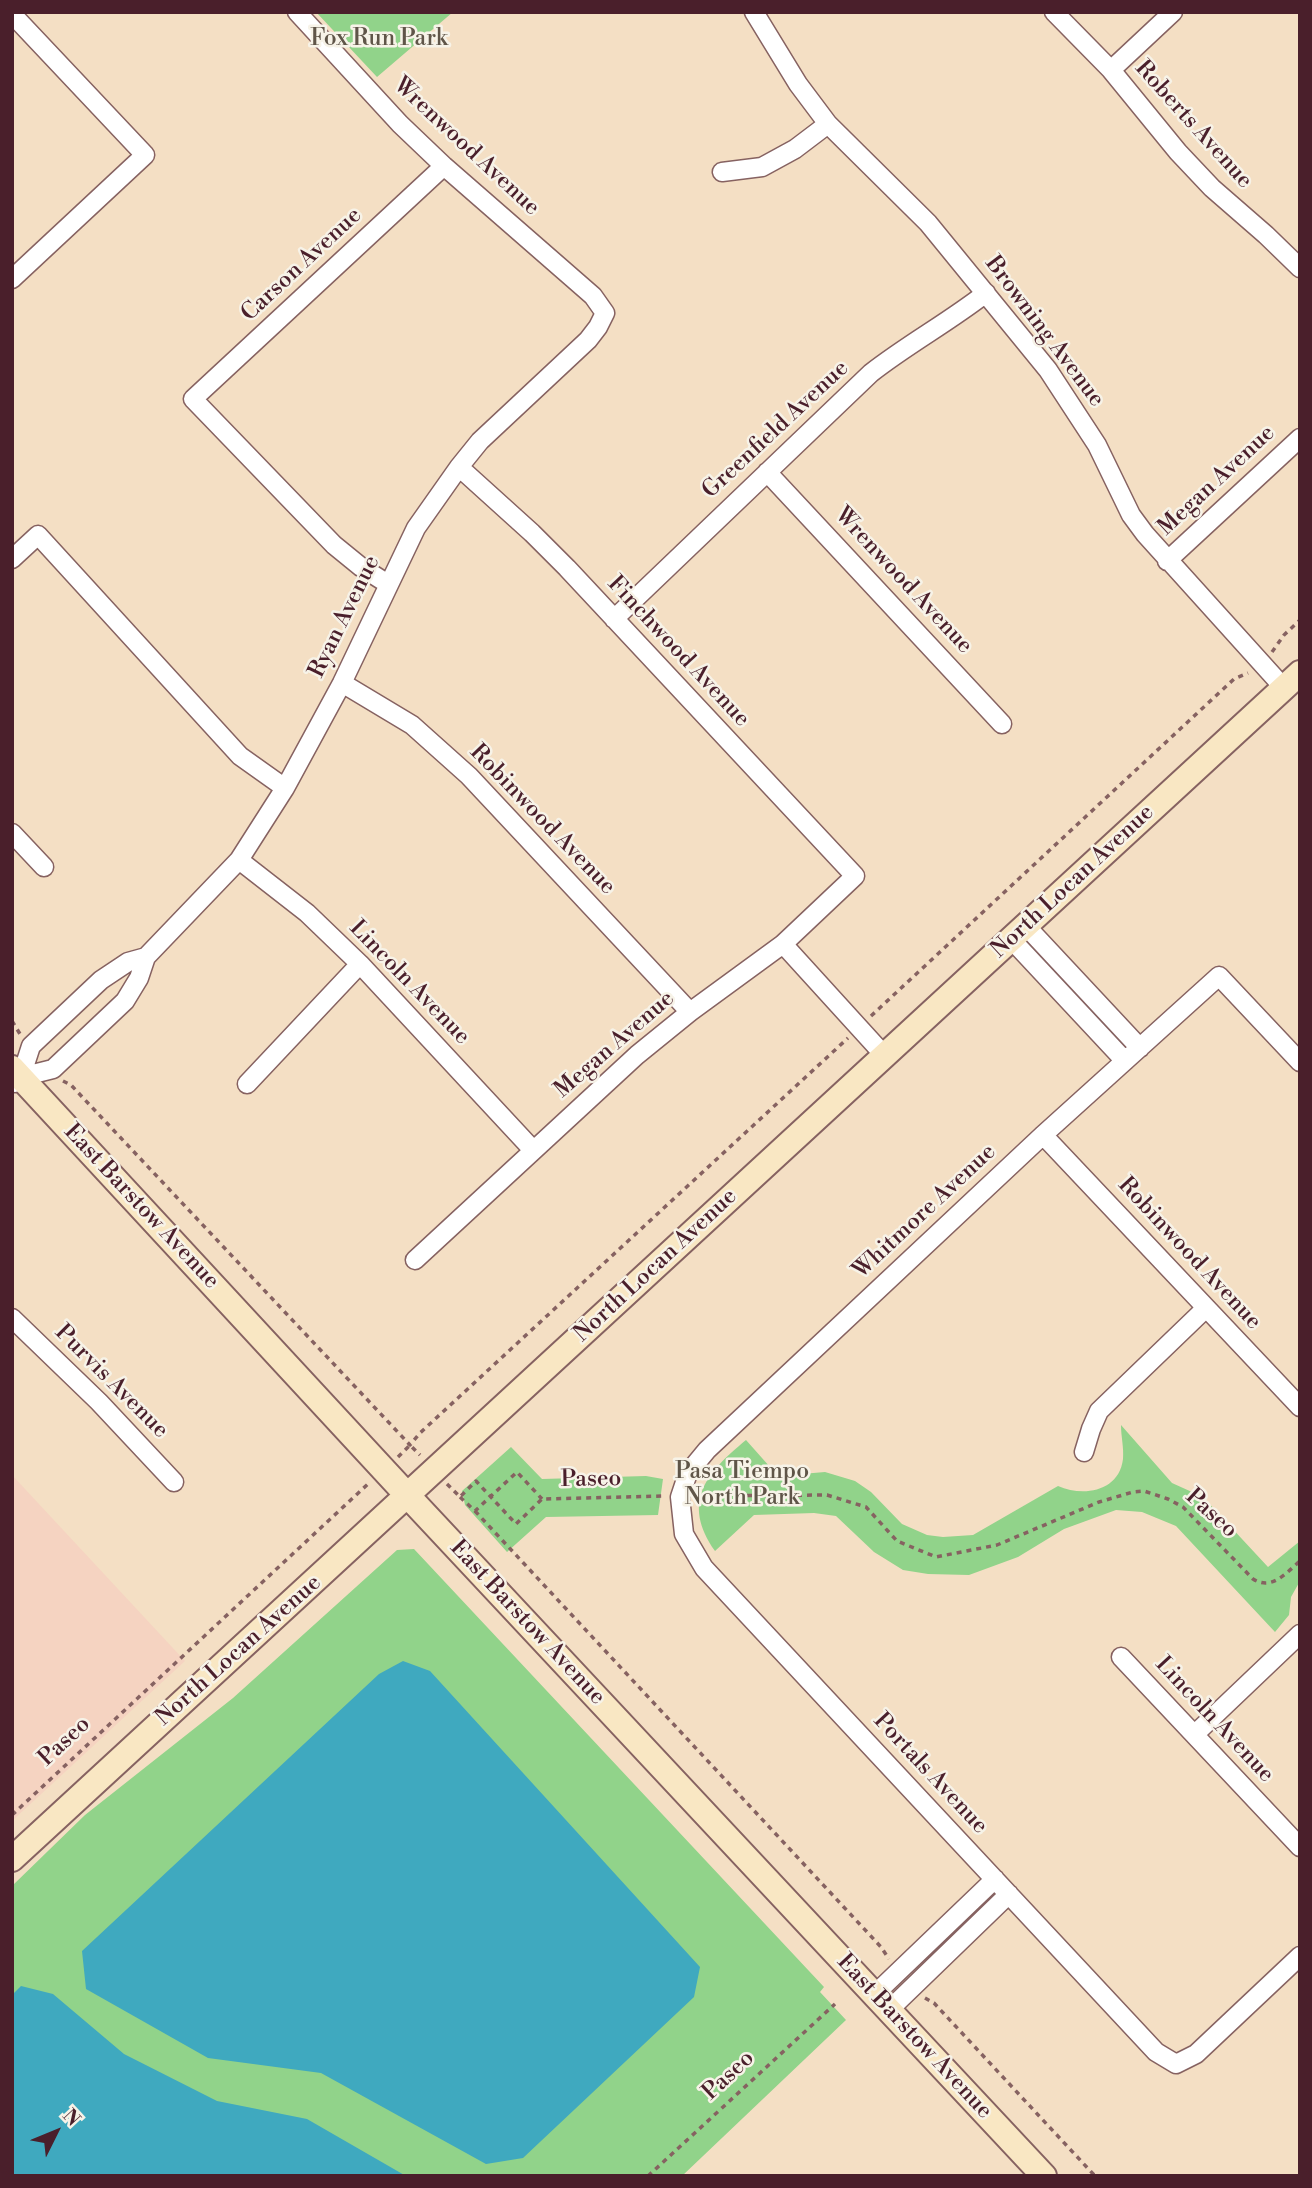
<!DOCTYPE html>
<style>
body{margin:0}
#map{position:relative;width:1312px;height:2188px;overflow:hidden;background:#f4dfc4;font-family:"Libre Bodoni",serif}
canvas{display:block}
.frame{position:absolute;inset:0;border:14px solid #4a1f2b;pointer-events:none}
.north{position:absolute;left:21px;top:2097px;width:70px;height:70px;-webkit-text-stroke:5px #f7f3e8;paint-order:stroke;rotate:47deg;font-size:19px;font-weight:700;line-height:28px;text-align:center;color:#4a1f2b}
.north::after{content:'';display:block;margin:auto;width:24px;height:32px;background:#4a1f2b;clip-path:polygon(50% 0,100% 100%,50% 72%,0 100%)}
</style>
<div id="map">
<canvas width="1312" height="2188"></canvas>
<div class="frame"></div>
<div class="north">N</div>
</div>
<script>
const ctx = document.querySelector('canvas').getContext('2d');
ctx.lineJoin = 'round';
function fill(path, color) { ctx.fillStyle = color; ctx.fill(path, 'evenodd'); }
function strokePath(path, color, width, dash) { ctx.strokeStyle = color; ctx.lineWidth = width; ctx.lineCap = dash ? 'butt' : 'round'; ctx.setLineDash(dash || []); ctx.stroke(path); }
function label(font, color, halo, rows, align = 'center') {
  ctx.font = font + ' "Libre Bodoni",serif'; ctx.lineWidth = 5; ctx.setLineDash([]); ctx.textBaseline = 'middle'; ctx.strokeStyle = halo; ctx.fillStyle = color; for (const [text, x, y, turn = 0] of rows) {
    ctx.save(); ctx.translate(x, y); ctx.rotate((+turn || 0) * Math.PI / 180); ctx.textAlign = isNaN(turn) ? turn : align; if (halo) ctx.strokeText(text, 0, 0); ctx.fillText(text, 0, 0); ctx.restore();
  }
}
fill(new Path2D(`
 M12,1475L185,1661L12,1821Z`), '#f5d3c1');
fill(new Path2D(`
 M316,12H453L377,77Z
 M1121,1425L1172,1483L1203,1497L1268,1567L1300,1541V1581L1291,1597L1289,1615L1275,1632L1176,1526L1142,1512L1116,1510L1064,1529L1018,1557L969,1575L928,1574L903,1570L874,1552L836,1516L814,1513L754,1515L715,1551C681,1502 706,1473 746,1440L778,1476L825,1472L855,1481L871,1492L902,1524L927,1535L943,1537L973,1535L1058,1486C1083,1497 1119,1492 1123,1459C1124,1447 1121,1437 1121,1425Z
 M511,1447L542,1479L646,1476L663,1479L658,1515L546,1517L507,1552L465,1505L462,1491Z
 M414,1549L824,1987L820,1992L846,2020L682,2176H12V1886L85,1815L233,1698L397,1550Z`), '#91d38a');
fill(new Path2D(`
 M403,1661L430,1671L700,1967L694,1997L523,2158L486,2164L321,2073L208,2058L86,1989L82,1951L379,1674Z
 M21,1986L53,1994L124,2054L217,2101L307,2119L406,2176H12V1995Z`), '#3fa9bf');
const street = new Path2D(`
 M754,12L798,84L828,124L928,223L1048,370L1097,445L1131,515L1145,534L1284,688
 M1054,12L1111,70L1178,152L1212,188L1266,235L1300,268
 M12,14L145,155L12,279
 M1111,70L1173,12
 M722,172L762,167L795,149L828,124
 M767,472L1002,724
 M12,559L38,535L240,756L285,788
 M1167,561L1300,438
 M388,584L361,567L334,545L193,399L444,166
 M614,619L871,373C908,344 949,322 986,293
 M342,683L412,725L469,776L690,1012
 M12,833L44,867
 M239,860L307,913L360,964L533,1150
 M1026,926L1140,1048
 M1011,939L1125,1061
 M783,944L884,1055
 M1300,1062L1219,976L1043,1135L707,1450L688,1473L680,1497L684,1534L704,1568L1156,2052L1176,2064L1196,2054L1300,1956
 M21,1077L53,1069L125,1001L139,978L146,957L239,860L285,788L342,683L416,528L459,467L480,441L588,340L598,327L605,313L593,296L444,166L400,124L297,12
 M15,1083L21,1077L31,1046L101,980L128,962L146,957
 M247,1084L360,964
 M1043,1135L1300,1407
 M415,1260L637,1055L690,1012L783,944L855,876L567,568L532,533L459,467
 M12,1318L99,1402L174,1482
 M1084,1452L1091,1429L1099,1411L1206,1308
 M1121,1657L1300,1847
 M1195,1734L1300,1634
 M874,1995L995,1879
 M889,2010L1009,1894`);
const secondary = new Path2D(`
 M12,1068L408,1496L1044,2176
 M12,1859L1300,673`);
strokePath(street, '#866261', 21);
strokePath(secondary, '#866261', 28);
strokePath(new Path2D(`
 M1272,652L1284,635L1300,620
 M871,1016L1234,679L1248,673
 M12,1021L20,1034
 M63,1081L71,1085L410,1445L420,1433L848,1038
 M398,1457L410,1445L420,1455
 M447,1484L460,1497L476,1481L516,1524L542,1499L665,1496
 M697,1496L827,1495L866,1507L897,1541L936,1557L997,1545L1099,1502L1133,1492L1144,1491L1168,1499L1183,1507L1253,1579C1272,1591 1286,1573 1300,1561
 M460,1497L475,1511L517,1472L542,1499
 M475,1511L881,1947L889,1959
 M12,1815L369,1483
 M925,1998L934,2003L1095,2176
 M648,2176L835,2004`), '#866261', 3.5, [5, 5]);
strokePath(street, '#fff', 18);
strokePath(secondary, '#f9e7c3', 24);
label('23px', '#5f5548', '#f7f3e8', [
 ["Fox Run Park",379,39],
 ["Pasa Tiempo",742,1472],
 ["North Park",742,1498]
]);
label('23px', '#4a1f2b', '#f7f3e8', [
 ["Roberts Avenue",1193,125,48],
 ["Wrenwood Avenue",466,147,43],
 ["Carson Avenue",302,265,-43],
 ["Browning Avenue",1044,332,53],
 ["Greenfield Avenue",776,430,-43],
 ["Megan Avenue",1217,481,-43],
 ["Wrenwood Avenue",903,581,47],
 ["Ryan Avenue",345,617,-64],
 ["Finchwood Avenue",678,652,47],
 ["Robinwood Avenue",542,820,46],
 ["North Locan Avenue",1073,882,-43],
 ["Lincoln Avenue",409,983,46],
 ["Megan Avenue",615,1045,-41],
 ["East Barstow Avenue",141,1207,47],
 ["Whitmore Avenue",925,1212,-43],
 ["Robinwood Avenue",1189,1254,47],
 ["North Locan Avenue",656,1266,-43],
 ["Purvis Avenue",111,1382,45],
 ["Paseo",591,1480,-1],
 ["Paseo",1211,1514,42],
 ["East Barstow Avenue",527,1623,47],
 ["North Locan Avenue",239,1651,-42],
 ["Lincoln Avenue",1214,1720,47],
 ["Paseo",65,1742,-43],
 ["Portals Avenue",930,1774,47],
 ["East Barstow Avenue",914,2037,47],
 ["Paseo",729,2076,-43]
]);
</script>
